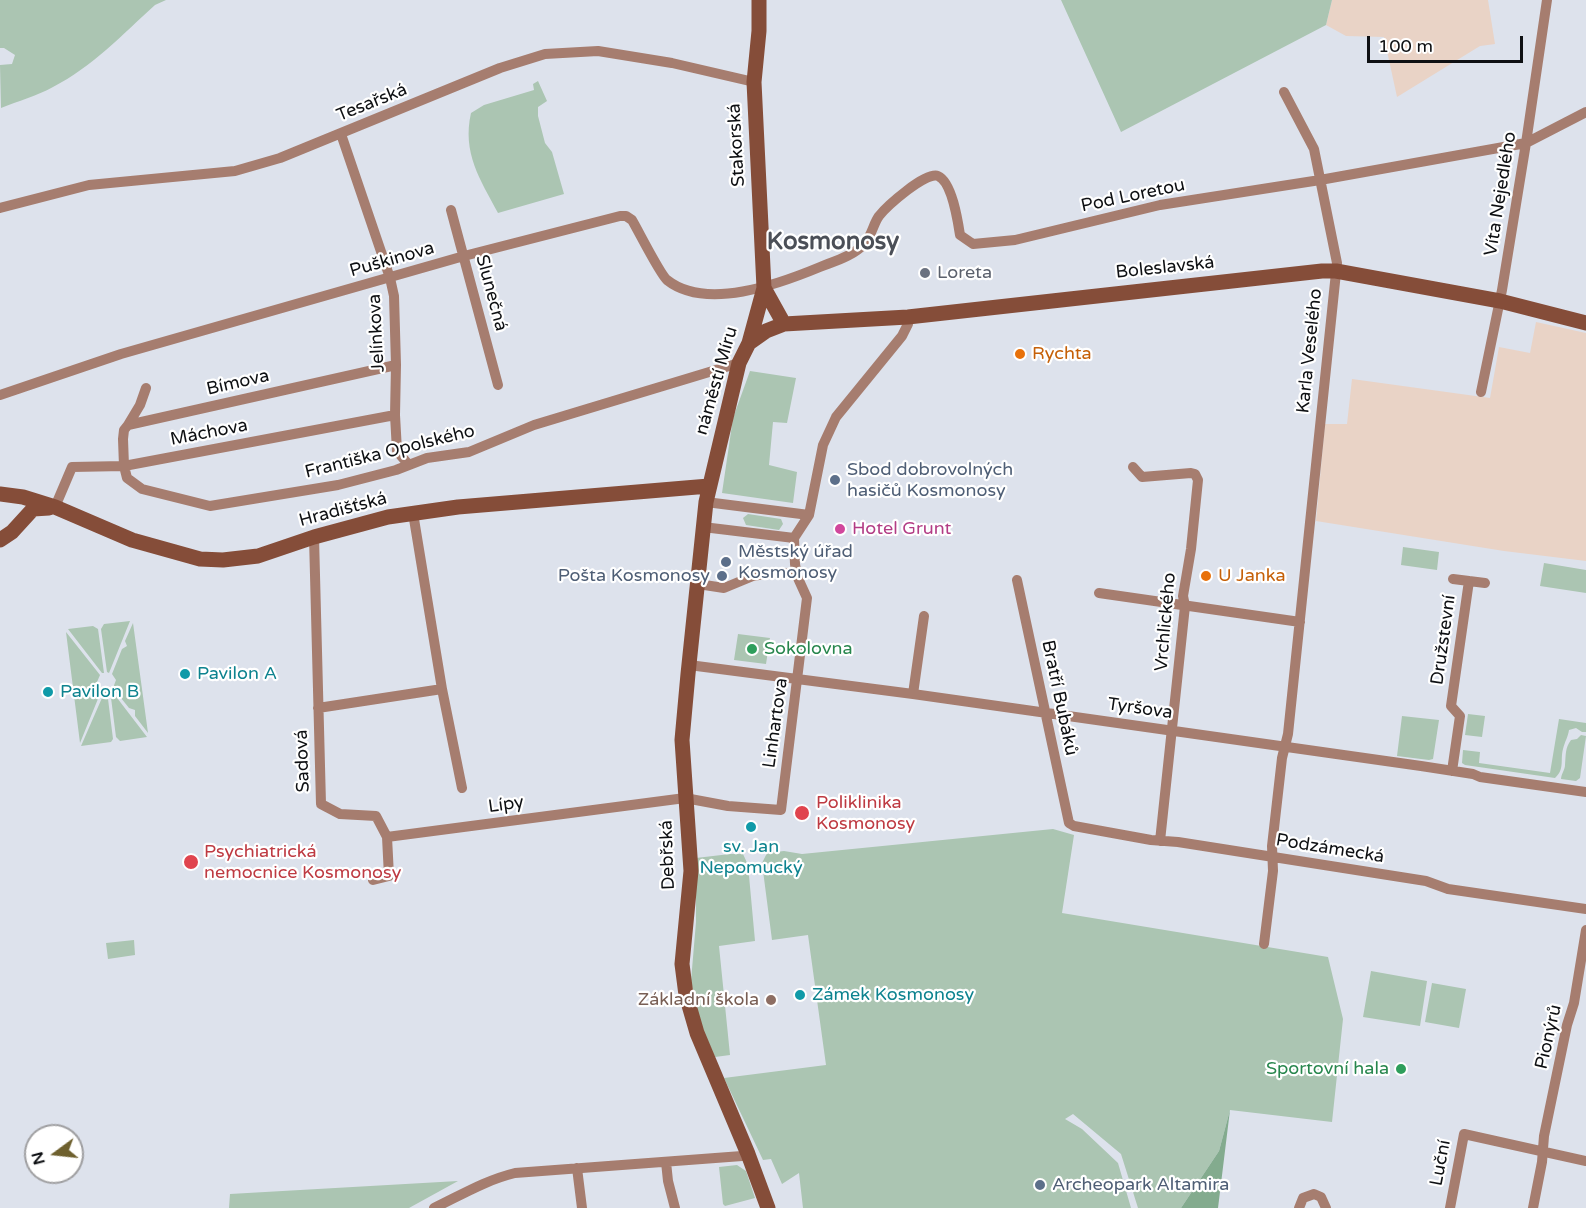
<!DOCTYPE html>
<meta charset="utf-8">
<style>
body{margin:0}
#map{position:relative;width:1586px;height:1208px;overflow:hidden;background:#dde2ec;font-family:"Varela Round",sans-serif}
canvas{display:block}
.north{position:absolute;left:24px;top:1124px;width:60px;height:60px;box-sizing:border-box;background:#fff;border:2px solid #9f9fa1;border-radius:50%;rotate:255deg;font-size:16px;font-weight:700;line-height:24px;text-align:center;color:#0e1013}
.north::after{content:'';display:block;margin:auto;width:21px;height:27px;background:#6e602e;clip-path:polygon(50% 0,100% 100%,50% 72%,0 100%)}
.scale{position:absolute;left:1367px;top:36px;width:156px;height:27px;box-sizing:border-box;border:3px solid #0e1013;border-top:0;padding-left:8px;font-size:18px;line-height:21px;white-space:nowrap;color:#0e1013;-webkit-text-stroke:4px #fff;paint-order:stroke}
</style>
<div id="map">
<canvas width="1586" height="1208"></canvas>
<div class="north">N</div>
<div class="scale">100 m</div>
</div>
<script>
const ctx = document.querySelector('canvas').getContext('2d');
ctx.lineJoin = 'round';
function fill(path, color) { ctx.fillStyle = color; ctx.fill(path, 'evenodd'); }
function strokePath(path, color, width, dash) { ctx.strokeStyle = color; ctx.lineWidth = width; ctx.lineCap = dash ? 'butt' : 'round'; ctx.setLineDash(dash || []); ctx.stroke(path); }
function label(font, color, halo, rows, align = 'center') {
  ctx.font = font + ' "Varela Round",sans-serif'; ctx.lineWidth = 4.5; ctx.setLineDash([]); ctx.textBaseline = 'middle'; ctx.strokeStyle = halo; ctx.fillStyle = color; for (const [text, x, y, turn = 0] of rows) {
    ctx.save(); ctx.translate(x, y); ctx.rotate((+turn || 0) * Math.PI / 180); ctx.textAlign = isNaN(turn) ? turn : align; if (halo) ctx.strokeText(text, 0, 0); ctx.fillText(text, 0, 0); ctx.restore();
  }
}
fill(new Path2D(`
 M1332,0H1488L1495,44L1480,46L1397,97L1384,37L1346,36L1326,25Z
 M1536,322L1586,333V561L1504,551L1316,521L1325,424H1347L1352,379L1490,398L1499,347L1530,353Z`), '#e9d3c6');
fill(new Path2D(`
 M0,0H166L155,5C123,34 92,67 53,87C37,96 18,101 1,108L0,65L12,64L15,55L4,48H0Z
 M1061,0H1332L1326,25L1121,132Z
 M538,81L547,101L538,107V116L545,143L552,152L564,194L498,213C480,179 462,153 471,113L484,105L534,90L533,84Z
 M750,371L796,378L787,423L773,422L769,465L797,472L793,503L722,493L733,418Z
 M748,514L781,519L783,524L779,530L746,525L743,518Z
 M1403,547L1439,552L1437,570L1401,565Z
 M1544,563L1586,570V593L1540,586Z
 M130,621L109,673L107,672L101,629L104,624Z
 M133,623L148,733L135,716V710L129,708L113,688L116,680L112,674L122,649L127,646L125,641Z
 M93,626L98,629L104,673H102L68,629Z
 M66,632L100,675L97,682L102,689L80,743Z
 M738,634L770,638L766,664L734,660Z
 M110,690H111L147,737L120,741L116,737Z
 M105,691H107L113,739L111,742L81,746Z
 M1468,714L1485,716L1482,737L1465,735Z
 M1402,716L1439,720L1433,759L1429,760L1397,756Z
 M1559,719L1586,723V732H1582L1576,728L1569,730C1568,737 1565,741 1563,749C1560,760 1565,769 1555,778L1465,765L1462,763L1463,750L1480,752L1479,763L1550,773Z
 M1581,735L1586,736L1580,778L1576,781L1561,779C1561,774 1565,770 1565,765C1566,754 1565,748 1571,740L1577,739Z
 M1053,829L1074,835L1062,913L1328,957L1343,1019L1332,1122L1230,1110L1219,1151L1181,1208H1138L1121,1154L1073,1114L1065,1119L1082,1129L1118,1163L1131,1208H803L799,1173L782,1184L771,1159L763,1160L724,1078L826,1065L808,935L772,940L762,863L767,853L784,851L802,854Z
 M730,854H743L748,865L755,941L719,946L730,1055L715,1057L699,1021L691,981L696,922V858Z
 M134,940L135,955L108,959L106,943Z
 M1371,971L1427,981L1420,1026L1363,1017Z
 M1432,983L1466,989L1459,1028L1425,1022Z
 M737,1165L746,1171L755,1198L725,1206L723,1204L719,1167Z
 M458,1181L409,1208H229L230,1194Z`), '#abc5b2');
fill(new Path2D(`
 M1230,1110L1218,1208H1181L1219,1151Z`), '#83ab8e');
strokePath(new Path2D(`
 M341,134L390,278L394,296L396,365L395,415L397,451L408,464
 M0,208L89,185L235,171L280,158L500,68L545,54L598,51L672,63L754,82
 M451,210L498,385
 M396,365L128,425L124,430L123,439L124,466L127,478L142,489L210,506L338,485L396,470L427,458L469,452L534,425L739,363
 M1481,392L1502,290L1526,143L1547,0
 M0,395L121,354L464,256L620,216H626L632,220C639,232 660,274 667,280C706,311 779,284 820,267C835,261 853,256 864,244C872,236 873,224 879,216C887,206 926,171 938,176C952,182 958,222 960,235L973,244L1015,240L1160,205L1320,180L1526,143L1586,112
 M128,425L140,405L146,388
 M1133,467L1142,477L1191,473L1195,474L1198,480L1191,549L1183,596L1185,606L1160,841
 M706,502L809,515
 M55,507L72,467L124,466L395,415
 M413,513L442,689L462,788
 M703,527L794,538
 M314,537L321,804L340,814L376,816L387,837L389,876L373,880
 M1453,579L1485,583
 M1017,580L1069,823L1074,826L1151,840L1178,842L1426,881L1448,889L1586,909
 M698,584L724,588L753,576L769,573H785L797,576
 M1099,593L1300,622
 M689,665L913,694L1421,766L1473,774L1480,777L1586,792
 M913,694L924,616
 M318,708L442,689
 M1452,771L1460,716L1451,706L1469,581
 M387,837L685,798L728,806L781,810L807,598L797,576L795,564L794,538L809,515L823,445L836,417L902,336L908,324V317
 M1264,944L1273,871L1272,846L1282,758L1288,734L1337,263L1314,149L1284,92
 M666,1162L668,1181L675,1208
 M577,1168L582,1208
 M434,1208C461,1195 486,1180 515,1173L742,1156L748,1154
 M1299,1208L1303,1198L1314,1194L1321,1197L1326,1208
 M1450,1208L1464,1134L1586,1161
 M1533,1208L1542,1162L1544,1136L1567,1025L1574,1003L1586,930`), '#a67d6f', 10);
strokePath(new Path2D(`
 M759,0V31L754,82L764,288L749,343L739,363L706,502L688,674L682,740L691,871L682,964L686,995L697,1033L748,1154L768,1208
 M764,288L784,324
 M749,343L766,331L784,324L908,317L1322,271H1336L1500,301L1586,323
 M0,494L23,497L55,507L132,540L200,559L223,560L258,556L314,537L388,517L458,507L709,486
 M0,540L12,532L33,509L49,508`), '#854d39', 15);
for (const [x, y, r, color] of [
 [925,273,6,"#6b7280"],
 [1020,354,6,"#e8710a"],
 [835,480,6,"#5c6f8a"],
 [840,529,6,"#d1479c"],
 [726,562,6,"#5c6f8a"],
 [722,576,6,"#5c6f8a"],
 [1206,576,6,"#e8710a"],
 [752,649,6,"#2e9e5b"],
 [185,674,6,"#0f9aa8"],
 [48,692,6,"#0f9aa8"],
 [802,813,8,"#e0444e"],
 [751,827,6,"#0f9aa8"],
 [191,862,8,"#e0444e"],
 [800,995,6,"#0f9aa8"],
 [771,1000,6,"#8d6e63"],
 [1401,1069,6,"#2e9e5b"],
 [1040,1185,6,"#5c6f8a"]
]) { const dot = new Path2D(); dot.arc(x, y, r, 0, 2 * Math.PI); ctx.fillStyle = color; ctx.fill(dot); strokePath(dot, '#fff', 2); }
label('18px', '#0e1013', '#fff', [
 ["Tesařská",372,103,-22],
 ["Stakorská",737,145,-93],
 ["Víta Nejedlého",1501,194,-81],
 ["Pod Loretou",1133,196,-12],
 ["Puškinova",392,260,-16],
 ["Boleslavská",1165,268,-6],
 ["Slunečná",491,293,75],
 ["Jelínkova",377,333,-93],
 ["Karla Veselého",1310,351,-84],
 ["náměstí Míru",717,381,-74],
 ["Bímova",238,383,-13],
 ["Máchova",209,433,-11],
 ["Františka Opolského",390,452,-14],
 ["Hradišťská",343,510,-15],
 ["Vrchlického",1166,622,-85],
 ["Družstevní",1444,640,-82],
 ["Bratří Bubáků",1059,698,78],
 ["Tyršova",1140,709,8],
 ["Linhartova",776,723,-82],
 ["Sadová",303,761,-92],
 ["Lípy",506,805,-8],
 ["Podzámecká",1330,849,9],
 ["Debřská",668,855,-92],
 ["Pionýrů",1549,1037,-77],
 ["Luční",1441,1163,-79]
]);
label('18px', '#5b616d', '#fff', [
 ["Loreta",937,273]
], 'left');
label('18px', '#c56008', '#fff', [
 ["Rychta",1032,354],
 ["U Janka",1218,576]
], 'left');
label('18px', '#4e5e75', '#fff', [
 ["Sbod dobrovolných",847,470],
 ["hasičů Kosmonosy",847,491],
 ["Městský úřad",738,552],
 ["Kosmonosy",738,573],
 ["Pošta Kosmonosy",710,576,"right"],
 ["Archeopark Altamira",1052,1185]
], 'left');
label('18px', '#b23c85', '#fff', [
 ["Hotel Grunt",852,529]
], 'left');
label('18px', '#27864d', '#fff', [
 ["Sokolovna",764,649],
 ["Sportovní hala",1389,1069,"right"]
], 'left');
label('18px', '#0d838f', '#fff', [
 ["Pavilon A",197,674],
 ["Pavilon B",60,692],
 ["sv. Jan",751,847,"center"],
 ["Nepomucký",751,868,"center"],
 ["Zámek Kosmonosy",812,995]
], 'left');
label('18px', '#be3a42', '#fff', [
 ["Poliklinika",816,803],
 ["Kosmonosy",816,824],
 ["Psychiatrická",204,852],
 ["nemocnice Kosmonosy",204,873]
], 'left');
label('18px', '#785e54', '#fff', [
 ["Základní škola",759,1000]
], 'right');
label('bold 24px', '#4b4f57', '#fff', [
 ["Kosmonosy",833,243]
]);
</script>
